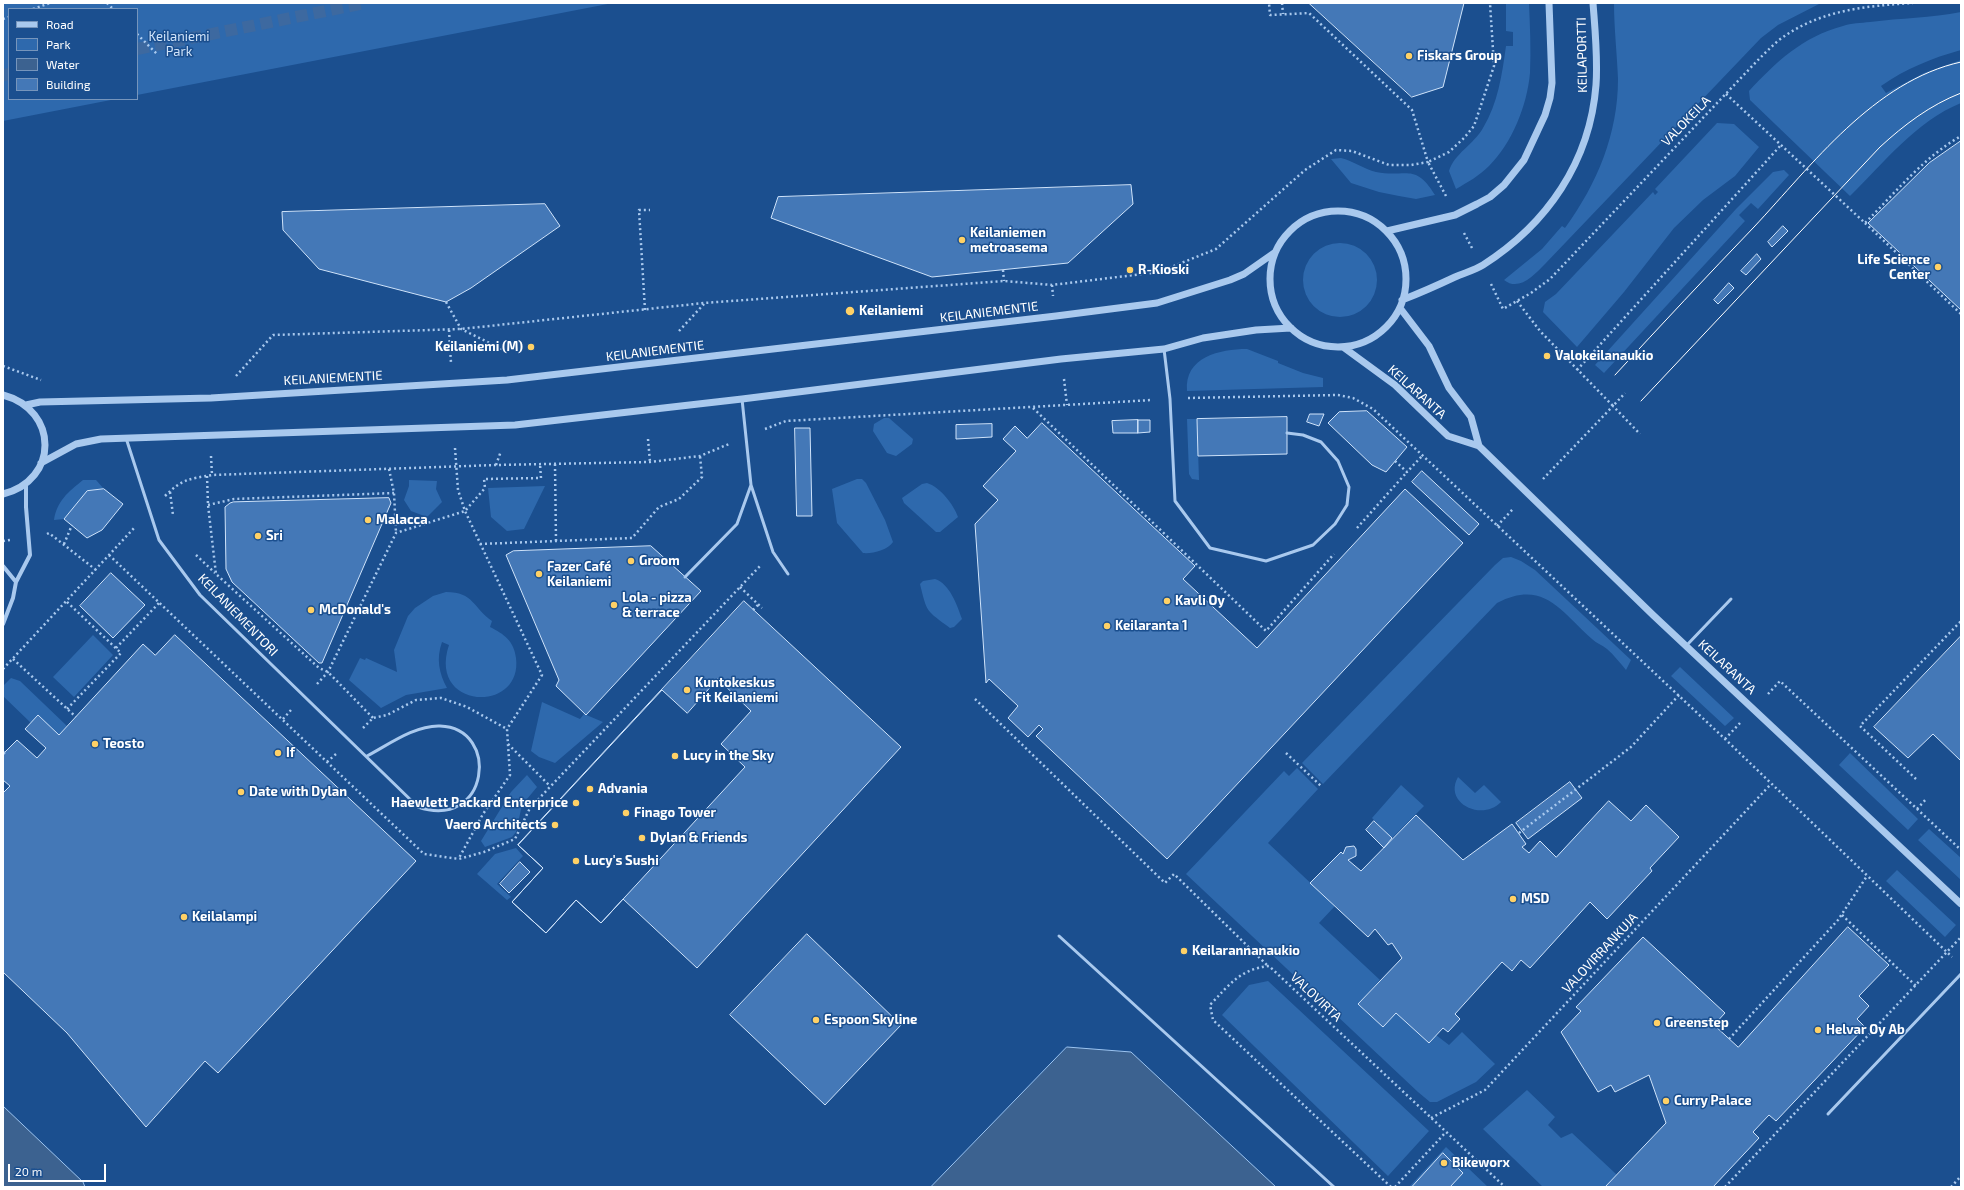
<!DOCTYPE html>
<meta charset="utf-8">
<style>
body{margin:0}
#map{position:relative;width:1964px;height:1190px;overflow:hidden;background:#1b4f8f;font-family:"Exo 2",sans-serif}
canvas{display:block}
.frame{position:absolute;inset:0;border:4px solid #fff;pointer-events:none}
.legend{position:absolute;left:8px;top:8px;width:130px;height:92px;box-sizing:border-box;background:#1b4f8f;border:1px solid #7695bc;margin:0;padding:5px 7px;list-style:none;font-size:12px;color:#fff}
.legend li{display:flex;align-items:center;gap:8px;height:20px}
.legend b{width:20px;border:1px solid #7695bc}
.scale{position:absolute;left:8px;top:1164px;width:98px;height:18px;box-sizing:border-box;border:2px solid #fff;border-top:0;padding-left:5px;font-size:12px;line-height:14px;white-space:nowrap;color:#fff;-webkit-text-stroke:3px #1b4f8f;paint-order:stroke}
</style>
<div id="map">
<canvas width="1964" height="1190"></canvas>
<div class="frame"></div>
<ul class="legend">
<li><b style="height:5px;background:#a9c9ee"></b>Road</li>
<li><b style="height:11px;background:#2e69ad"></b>Park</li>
<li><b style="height:11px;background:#3c6290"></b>Water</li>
<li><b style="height:11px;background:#4478b7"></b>Building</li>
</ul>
<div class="scale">20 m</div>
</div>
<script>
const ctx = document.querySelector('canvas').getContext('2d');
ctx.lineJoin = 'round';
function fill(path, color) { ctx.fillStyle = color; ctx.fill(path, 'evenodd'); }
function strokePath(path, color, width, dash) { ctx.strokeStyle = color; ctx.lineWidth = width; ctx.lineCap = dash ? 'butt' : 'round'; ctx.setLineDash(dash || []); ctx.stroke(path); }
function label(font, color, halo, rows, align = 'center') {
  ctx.font = font + ' "Exo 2",sans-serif'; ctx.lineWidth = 3; ctx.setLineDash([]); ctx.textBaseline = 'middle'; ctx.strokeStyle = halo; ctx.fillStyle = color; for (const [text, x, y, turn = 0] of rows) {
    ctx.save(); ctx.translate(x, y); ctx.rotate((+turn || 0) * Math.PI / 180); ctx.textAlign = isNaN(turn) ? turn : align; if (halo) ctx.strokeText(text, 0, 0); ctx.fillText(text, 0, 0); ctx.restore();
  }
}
fill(new Path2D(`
 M3,3H613L137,95V9H9V99H116L3,121Z
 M1506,3H1529C1530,26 1531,50 1530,73C1527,106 1512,143 1489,166C1479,176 1468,182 1456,189L1449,171C1454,154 1474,144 1483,128C1498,103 1502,75 1506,46H1513V32L1506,31Z
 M1614,3H1821L1778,25L1761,38L1545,264C1534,275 1519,292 1504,280L1542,249L1562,226L1565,228C1597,184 1618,134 1618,79C1617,53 1614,28 1614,3Z
 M1961,12V50C1932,58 1905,69 1881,86L1886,93L1924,73L1961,60V103C1916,121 1884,163 1850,196L1750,100L1749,91C1776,62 1802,37 1843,26C1851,23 1861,23 1870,22C1901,18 1931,18 1961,12Z
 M1717,123L1734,124L1759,147L1735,176L1703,200L1674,228L1624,292L1577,347L1543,312L1545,302L1556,294L1653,192L1655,195L1658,192L1655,189Z
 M1341,158C1353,161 1364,169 1376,172C1406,178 1415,162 1435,195L1416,199L1399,196L1379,192L1351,183L1331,159Z
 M1784,170L1789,175L1758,209L1751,203L1739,215L1745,221L1604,373L1595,365L1736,209L1773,172Z
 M1303 280a37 37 0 1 1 74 0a37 37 0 1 1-74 0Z
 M1247,349L1278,361V363L1303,373L1323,378V387L1187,391C1184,357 1220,349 1247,349Z
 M884,418H889L913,439L912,444L896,456L887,453L873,431L874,424Z
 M1187,419H1197L1199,480L1192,479L1189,474Z
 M857,479H862L866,483L885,520L893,542C888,550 872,554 863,553L837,523L832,489Z
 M83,480H96L104,489L87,492L64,519L54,520C57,501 68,492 83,480Z
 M409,480L437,481L436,489L442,502L427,517L411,511L404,500L409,486Z
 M927,483C940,487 954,505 958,517L940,532H936L904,503L902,498L922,484Z
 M545,486L524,529L507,531L491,517L488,488Z
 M1511,557L1521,561L1535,570L1631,660L1626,670C1620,663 1614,655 1607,649C1602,645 1596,643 1592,639C1560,611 1544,579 1497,603L1323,784L1302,763L1495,565L1503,558Z
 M935,579C950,584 957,605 962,619L954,627L950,628C926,610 927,613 920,584L923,581Z
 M446,592C474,592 473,608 492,621L490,627C504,634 514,641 516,658C523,714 427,710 449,645L442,642C436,659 439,673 447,688L406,695L381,708L349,680L360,658L365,660L366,658L397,672L394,650L408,616L415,608L433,596Z
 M93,635L113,655L74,697L53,677Z
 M1680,667L1734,718L1725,726L1671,676Z
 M11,678L20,681L67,726L59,735L31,723L3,696V686Z
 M542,702L580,719L584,714L603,722L555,763L539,757L531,751Z
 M1850,753L1918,819L1908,830L1839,765Z
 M1297,768L1318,789L1268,843L1335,906L1319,923L1380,980L1358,1004L1396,1013L1429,1043L1436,1035L1449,1045L1462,1032L1495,1064L1476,1082L1437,1102H1430L1418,1092L1186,874L1284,771L1289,776Z
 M527,775L537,787L522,805L516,832L512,837L485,847L481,841L511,792Z
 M1458,777L1475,793L1484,785L1501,802C1482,822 1443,803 1458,777Z
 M1401,785L1424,806L1392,838L1372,818Z
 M1929,829L1961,858V880L1918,840Z
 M516,848L523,856L497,884L511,897L507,900L477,874L495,854Z
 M1897,870L1956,925L1945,937L1886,881Z
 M1268,981L1429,1131L1388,1176L1222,1015L1249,985Z
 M1527,1090L1555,1117L1548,1125L1561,1138L1572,1133L1630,1187H1543L1483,1129Z
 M1446,1147L1488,1187H1409Z`), '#2e69ad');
const water = new Path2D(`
 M1067,1047L1131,1052L1276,1187H931Z
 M3,1106L83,1182L85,1187H3Z`);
fill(water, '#3c6290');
strokePath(water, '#9cc4f0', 1);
const building = new Path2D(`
 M1309,3H1464L1443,87L1412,97Z
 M1961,141V310L1868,223L1929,163Z
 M1131,185L1133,204L1068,263L932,277L771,218L778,197Z
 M545,204L560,226L471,288L446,302L319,269L283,230L282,212Z
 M1783,226L1788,231L1772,247L1768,242Z
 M1757,254L1761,259L1746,275L1741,271Z
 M1729,283L1734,288L1718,304L1714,300Z
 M1367,411L1407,447L1386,472L1372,465L1328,423L1339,412Z
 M1310,414H1324L1319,426L1307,422Z
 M1287,417V454L1198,456L1197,419Z
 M1138,420H1150V432L1138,433Z
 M1138,420V433H1113L1112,421Z
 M1042,423L1195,566L1183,579L1257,648L1405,489L1463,543L1167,859L1036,736L1043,729L1039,725L1028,737L1008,718L1018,706L989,679L986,683L975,524L998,500L983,486L1016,451L1003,439L1015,426L1027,438Z
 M992,424V437L956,439V425Z
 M795,428H810L812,516H797Z
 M1422,471L1479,524L1469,535L1412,482Z
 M104,489L123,504L102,530L87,538L64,519L87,491Z
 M389,498L391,503L322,663H319L232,582L226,569L225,507L230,503L233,502Z
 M651,546L701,591L586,715L556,686L559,680L506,555L513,551Z
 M111,573L145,605L113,638L80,606Z
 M744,601L901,747L697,968L623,899L601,923L576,900L546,933L512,902L543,868L518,845Z
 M175,635L416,861L218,1073L205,1061L146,1127L67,1033L3,972V793L10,786L3,780V754L17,740L37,758L46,748L25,729L38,715L59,735L143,644L155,655Z
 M1961,636V758L1960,760L1933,734L1908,758L1874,727Z
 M718,679L751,711L721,744L745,767L601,923L576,900L546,933L512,902L543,868L518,845L662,690L687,713Z
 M1570,782L1582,798L1528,839L1516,823Z
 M1609,801L1631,821L1646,805L1679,837L1650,868L1652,871L1607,919L1590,902L1530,968L1521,960L1512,971L1502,962L1455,1014L1460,1019L1448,1032L1443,1028L1429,1043L1396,1013L1383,1027L1358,1004L1402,958L1392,943L1388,945L1375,929L1368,937L1310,883L1341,852L1343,854L1346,847L1354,846L1356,849V856L1348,860L1361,871L1416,815L1463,860L1512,824L1526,844L1522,847L1529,853L1540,841L1556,857Z
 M1374,821L1392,838L1384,848L1366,830Z
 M520,862L530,872L509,893L500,884Z
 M1848,927L1889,965L1859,996L1869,1006L1857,1019L1865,1027L1776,1121L1769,1115L1753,1132L1759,1138L1713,1187H1605L1666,1123L1649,1075L1615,1092L1611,1085L1598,1092L1561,1032L1581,1011L1576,1007L1643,937L1725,1013L1714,1025L1738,1047Z
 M807,934L901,1025L825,1105L730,1015Z
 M1443,1153L1463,1173L1450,1187H1412Z`);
fill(building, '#4478b7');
strokePath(building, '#cfe3fa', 1);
strokePath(new Path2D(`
 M137,49L365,3
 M3,75L9,74`), '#3d69a0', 12, [12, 6]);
strokePath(new Path2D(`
 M107,3L113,9
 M1282,3L1283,14
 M33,9L50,3
 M3,19L9,17
 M137,34L158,55
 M1726,94L1865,223C1895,193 1924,157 1961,136
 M1446,196L1428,162L1449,152L1464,138L1474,126L1494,66L1490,3
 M1865,223L1961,314
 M1464,233L1472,248
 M1003,270L1004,281
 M1491,284L1503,309L1531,293L1550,279L1757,61C1764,54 1771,47 1779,40C1819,10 1865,6 1913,3
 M1052,285L1053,296
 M1517,301L1540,331L1613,406L1625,393
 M446,302L461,329L504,350
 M645,310L639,210H650
 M449,330L451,363
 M679,331L704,304
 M3,366L41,380
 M1577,370L1781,145
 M236,376L273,335L461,329L704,303L1004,281L1052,285L1159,272L1216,249L1305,170L1336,150L1352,151L1389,165H1411L1428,162L1412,110L1309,13L1270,15L1269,3
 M1064,379L1067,405
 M1188,398L1338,395L1353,398L1373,409L1725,739L1952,957
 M1033,408L1266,631L1334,554
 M765,429L786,421L1152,400
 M648,439L650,462
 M455,448L458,490L465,511L542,675L507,729L510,775L483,814L459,858
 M211,456L212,475
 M1395,461L1407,472L1422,456
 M555,464L556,541
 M496,465L501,451
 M389,469L394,493L396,533
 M207,476L208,505L216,574L319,668L328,672L373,718
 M1543,479L1613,406L1640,434
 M170,492L173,515
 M165,496C182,479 189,479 212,475L496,465L650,462L700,456L729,444
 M208,505L234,499L394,493
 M1497,526L1513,509
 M1357,528L1407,472
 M47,534L49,533L96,570
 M3,541L10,540
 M64,544L72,525
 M480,544L632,538L659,507L679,499L702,477L700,456
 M109,555L424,854L459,859L484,852L515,839L530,808L760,566
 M196,555L215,573
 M740,587L762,608
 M67,602L121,653L67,709
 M753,610L758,605
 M116,648L159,603
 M13,659L76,717
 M3,669L135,527
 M317,684L328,672L396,533L465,511L485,488L484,479L541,478L540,464
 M1768,694L1780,681L1961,850
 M975,699L1165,883L1174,874L1268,966
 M283,719L291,710
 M363,728L373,718L387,715L416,700L441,698L467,707L507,729
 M1725,739L1740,723
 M508,744L550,786
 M1286,753L1321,786
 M327,762L336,754
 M1916,779L1860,726L1961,621
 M1917,809L1927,798
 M1519,833L1631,747L1679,695
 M1842,915L1916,986
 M1729,1039L1838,920L1867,876
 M1431,1118L1485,1090L1771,784
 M1391,1187L1213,1020L1210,1005C1229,985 1240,969 1269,966L1505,1187
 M1395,1187L1446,1132
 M1725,1187L1961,937
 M1951,1187L1961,1176`), '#a9c9ee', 2.5, [2, 3]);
strokePath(new Path2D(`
 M1164,349L1170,399L1175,501L1210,548L1266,561L1313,545L1335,524L1347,505L1349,487L1338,461L1321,442L1303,435L1287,433
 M742,399L751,485L773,552L788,574
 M126,438L159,540L200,595L418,807C489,831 501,728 440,726C415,725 388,745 367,756
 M685,577L737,524L751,485
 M1686,646L1731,599
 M3,752L4,753
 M1059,936L1334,1187
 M1828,1114L1961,974`), '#a9c9ee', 3);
strokePath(new Path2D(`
 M3,566L16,582
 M3,624L13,598L16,582L30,555L26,507V484`), '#a9c9ee', 4);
strokePath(new Path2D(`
 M1270 279a68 68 0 1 1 136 0a68 68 0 1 1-136 0Z
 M1387,231L1455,215L1477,204L1490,197L1504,185L1524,160L1545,115L1550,98L1552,83L1549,3
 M1402,300C1420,293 1438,285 1455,277C1464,273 1475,270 1483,265C1547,224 1590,162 1596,85C1598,58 1595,30 1593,3
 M1400,308L1429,346L1449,388L1471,417L1479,446
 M1343,347L1395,385L1448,436L1479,446L1653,615L1961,904
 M3,395C59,410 59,480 3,494
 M26,405L40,402L211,398L507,380L1056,316L1157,303L1230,280L1244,274L1274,253
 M41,463L76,444L101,439L515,425L742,399L1061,359L1164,349L1203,338L1256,330L1291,328`), '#a9c9ee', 7);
strokePath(new Path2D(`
 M1615,375C1661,325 1707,276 1754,227C1812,165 1874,81 1961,62
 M1641,401L1880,147C1904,125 1930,105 1961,93`), '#fff', 1);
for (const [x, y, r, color] of [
 [1409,56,4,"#ffd166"],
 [962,240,4,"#ffd166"],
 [1938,267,4,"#ffd166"],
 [1130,270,4,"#ffd166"],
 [850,311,5,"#ffd166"],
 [531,347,4,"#ffd166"],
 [1547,356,4,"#ffd166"],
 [368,520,4,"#ffd166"],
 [258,536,4,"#ffd166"],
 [631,561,4,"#ffd166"],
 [539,574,4,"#ffd166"],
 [1167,601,4,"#ffd166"],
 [614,605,4,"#ffd166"],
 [311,610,4,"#ffd166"],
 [1107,626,4,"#ffd166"],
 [687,690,4,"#ffd166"],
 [95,744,4,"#ffd166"],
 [278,753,4,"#ffd166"],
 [675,756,4,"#ffd166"],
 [590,789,4,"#ffd166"],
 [241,792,4,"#ffd166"],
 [576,803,4,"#ffd166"],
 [626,813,4,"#ffd166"],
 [555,825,4,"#ffd166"],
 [642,838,4,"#ffd166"],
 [576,861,4,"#ffd166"],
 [1513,899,4,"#ffd166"],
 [184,917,4,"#ffd166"],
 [1184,951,4,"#ffd166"],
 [816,1020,4,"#ffd166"],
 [1657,1023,4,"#ffd166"],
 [1818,1030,4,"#ffd166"],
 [1666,1101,4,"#ffd166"],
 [1444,1163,4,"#ffd166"]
]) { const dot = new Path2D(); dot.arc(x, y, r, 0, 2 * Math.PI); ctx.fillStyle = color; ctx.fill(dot); strokePath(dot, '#1b4f8f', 1.5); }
label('13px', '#cfe3fa', '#1b4f8f', [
 ["Keilaniemi",179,37],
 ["Park",179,52]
]);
label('13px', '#fff', '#1b4f8f', [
 ["KEILAPORTTI",1582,55,-91],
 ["VALOKEILA",1686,121,-46],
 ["KEILANIEMENTIE",989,312,-7],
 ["KEILANIEMENTIE",655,351,-7],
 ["KEILANIEMENTIE",333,378,-3],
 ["KEILARANTA",1417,392,42],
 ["KEILANIEMENTORI",238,615,46],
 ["KEILARANTA",1727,667,43],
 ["VALOVIRRANKUJA",1600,953,-47],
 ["VALOVIRTA",1316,997,43]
]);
label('bold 13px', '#fff', '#1b4f8f', [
 ["Fiskars Group",1417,56],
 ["Keilaniemen",970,233],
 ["metroasema",970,248],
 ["Life Science",1930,260,"right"],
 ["Center",1930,275,"right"],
 ["R-Kioski",1138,270],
 ["Keilaniemi",859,311],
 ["Keilaniemi (M)",523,347,"right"],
 ["Valokeilanaukio",1555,356],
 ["Malacca",376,520],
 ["Sri",266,536],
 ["Groom",639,561],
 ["Fazer Café",547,567],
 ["Keilaniemi",547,582],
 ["Lola - pizza",622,598],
 ["& terrace",622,613],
 ["Kavli Oy",1175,601],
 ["McDonald's",319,610],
 ["Keilaranta 1",1115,626],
 ["Kuntokeskus",695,683],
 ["Fit Keilaniemi",695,698],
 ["Teosto",103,744],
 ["If",286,753],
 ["Lucy in the Sky",683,756],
 ["Advania",598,789],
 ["Date with Dylan",249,792],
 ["Haewlett Packard Enterprice",568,803,"right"],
 ["Finago Tower",634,813],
 ["Vaero Architects",547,825,"right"],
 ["Dylan & Friends",650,838],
 ["Lucy's Sushi",584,861],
 ["MSD",1521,899],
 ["Keilalampi",192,917],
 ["Keilarannanaukio",1192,951],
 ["Espoon Skyline",824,1020],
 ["Greenstep",1665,1023],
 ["Helvar Oy Ab",1826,1030],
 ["Curry Palace",1674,1101],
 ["Bikeworx",1452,1163]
], 'left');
</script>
